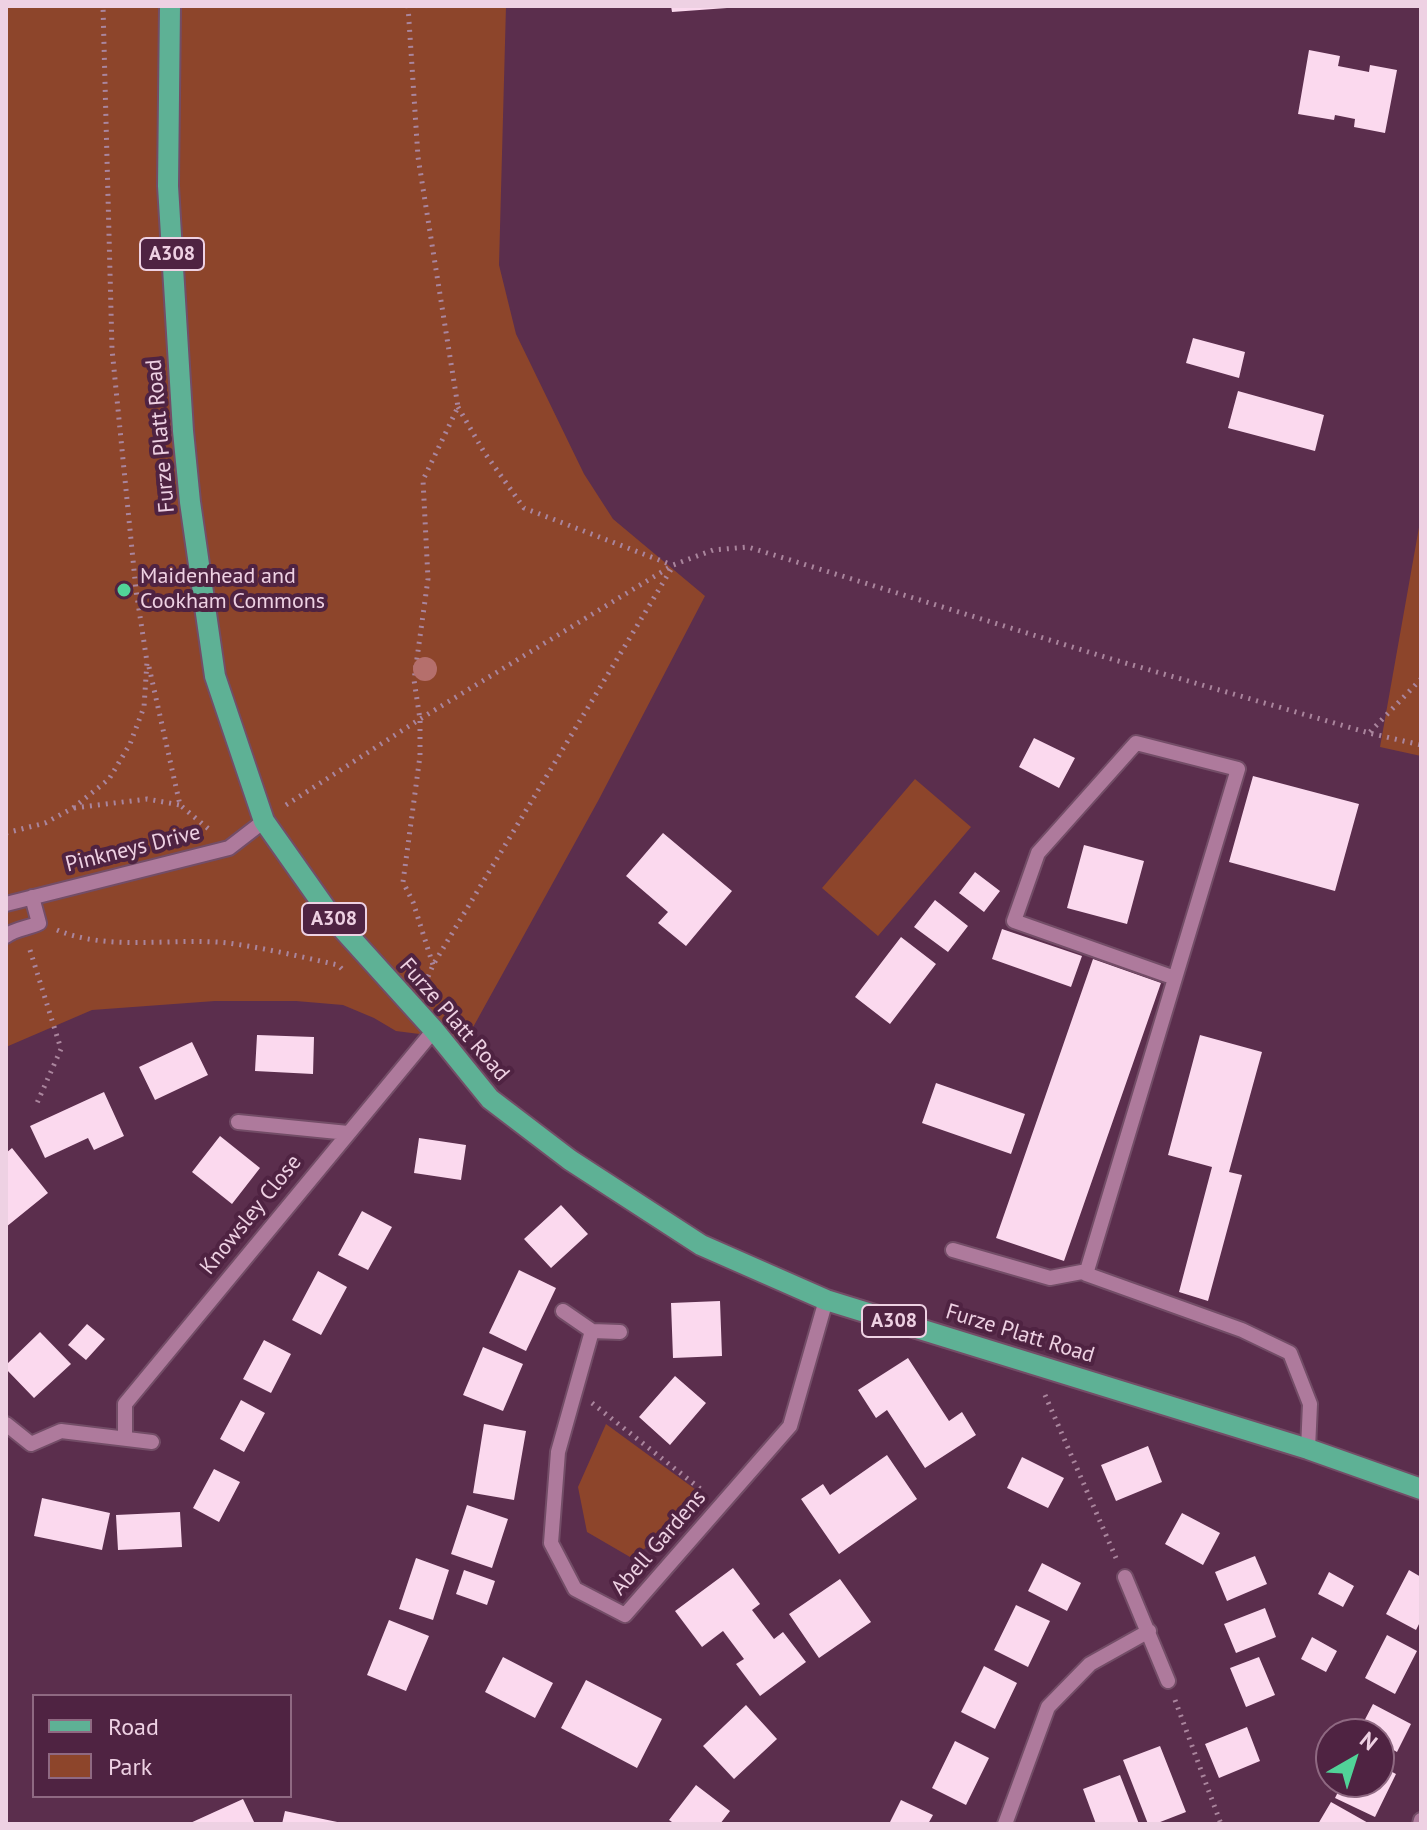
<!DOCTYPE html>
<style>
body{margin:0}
#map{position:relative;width:1427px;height:1830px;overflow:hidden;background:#5b2e4d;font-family:"PT Sans",sans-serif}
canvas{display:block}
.frame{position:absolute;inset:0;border:8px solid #eed1e3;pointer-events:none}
.legend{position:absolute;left:32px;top:1694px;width:260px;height:104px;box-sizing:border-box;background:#4f2342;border:2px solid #8f6982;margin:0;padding:10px 14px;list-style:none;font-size:24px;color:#eed1e3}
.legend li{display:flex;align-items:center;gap:16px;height:40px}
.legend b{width:40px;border:2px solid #8f6982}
.north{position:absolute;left:1315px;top:1718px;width:80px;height:80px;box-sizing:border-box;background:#4f2342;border:2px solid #8f6982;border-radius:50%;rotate:39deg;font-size:22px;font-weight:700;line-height:32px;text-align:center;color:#eed1e3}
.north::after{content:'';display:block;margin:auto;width:28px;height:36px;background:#51d398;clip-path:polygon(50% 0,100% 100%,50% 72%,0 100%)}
</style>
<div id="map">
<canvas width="1427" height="1830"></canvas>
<div class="frame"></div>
<ul class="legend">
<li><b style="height:10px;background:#5eb195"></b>Road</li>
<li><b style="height:22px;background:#8d452b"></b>Park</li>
</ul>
<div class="north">N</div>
</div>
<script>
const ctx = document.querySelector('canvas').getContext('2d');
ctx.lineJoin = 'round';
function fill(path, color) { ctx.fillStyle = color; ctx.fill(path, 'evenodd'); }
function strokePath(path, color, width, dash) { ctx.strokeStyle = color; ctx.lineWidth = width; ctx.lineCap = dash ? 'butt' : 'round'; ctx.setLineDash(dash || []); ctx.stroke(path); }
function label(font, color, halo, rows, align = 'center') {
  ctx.font = font + ' "PT Sans",sans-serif'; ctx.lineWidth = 8; ctx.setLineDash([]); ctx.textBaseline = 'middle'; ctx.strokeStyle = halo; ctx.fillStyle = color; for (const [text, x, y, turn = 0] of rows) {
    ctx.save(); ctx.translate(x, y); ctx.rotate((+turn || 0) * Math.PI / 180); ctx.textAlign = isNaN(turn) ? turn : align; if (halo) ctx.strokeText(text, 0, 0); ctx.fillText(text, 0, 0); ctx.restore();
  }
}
fill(new Path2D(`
 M6,6H506L499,265L516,334L584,474L613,519L705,596L598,801L466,1040L396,1031L374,1018L343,1005L296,1001H215L92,1010L6,1047Z
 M1421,516V756L1380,747Z
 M915,779L971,827L878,936L822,888Z
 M606,1424L703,1495L656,1542L630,1557L587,1532L578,1487Z`), '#8d452b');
fill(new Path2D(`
 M671,6H727V8L672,12Z
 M1309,50L1340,56L1338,66L1369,72L1370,65L1397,70L1385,133L1354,127L1355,119L1335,115L1334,120L1298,114Z
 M1193,338L1245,352L1239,378L1186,363Z
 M1238,391L1324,415L1315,451L1228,428Z
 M1034,738L1075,758L1059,788L1019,767Z
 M1253,776L1359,804L1335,891L1229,862Z
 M663,833L732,891L686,946L658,923L668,912L626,876Z
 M1084,845L1144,861L1127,924L1067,908Z
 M975,872L1000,891L984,912L959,893Z
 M935,900L968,926L948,952L914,927Z
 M1002,929L1082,956L1071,987L992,959Z
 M901,937L936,964L890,1024L855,997Z
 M1093,959L1161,983L1064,1261L996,1238Z
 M257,1035L314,1037L313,1074L255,1071Z
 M1200,1035L1262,1052L1229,1172L1242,1175L1208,1301L1179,1292L1212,1167L1168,1155Z
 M192,1042L208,1075L155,1100L139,1067Z
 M936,1083L1025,1114L1011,1154L922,1123Z
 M104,1092L124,1136L94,1150L88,1138L45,1158L30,1126Z
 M220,1136L260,1168L232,1204L192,1172Z
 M419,1138L466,1145L461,1180L414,1173Z
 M12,1148L48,1193L6,1227L8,1175L6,1153Z
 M561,1205L588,1234L551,1268L524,1239Z
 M362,1211L392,1227L368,1270L338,1255Z
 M519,1270L556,1288L526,1351L489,1333Z
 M318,1271L347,1287L321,1335L292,1320Z
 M720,1301L722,1356L673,1358L671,1303Z
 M87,1324L105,1339L86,1360L68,1345Z
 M40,1332L71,1364L34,1398L6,1369V1365Z
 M264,1340L291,1354L271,1393L243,1379Z
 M483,1347L523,1364L503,1411L463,1395Z
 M908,1358L949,1421L962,1412L976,1435L925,1468L887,1410L876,1418L858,1390Z
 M675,1376L706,1403L670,1445L639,1417Z
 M241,1400L265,1413L244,1452L220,1439Z
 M484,1424L526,1431L514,1500L473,1493Z
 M1148,1446L1162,1482L1116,1501L1101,1465Z
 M887,1455L917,1499L839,1554L801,1499L823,1484L830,1495Z
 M1022,1457L1064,1478L1048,1508L1007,1488Z
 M214,1469L240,1482L219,1522L193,1508Z
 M42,1498L110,1513L102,1550L34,1536Z
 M467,1505L508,1519L492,1568L451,1554Z
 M180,1512L182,1547L118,1550L116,1515Z
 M1182,1513L1220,1533L1203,1565L1165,1544Z
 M1255,1556L1267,1584L1227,1601L1215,1572Z
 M416,1558L449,1570L433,1620L399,1609Z
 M1042,1563L1081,1583L1067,1611L1028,1591Z
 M733,1568L760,1604L752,1610L774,1639L783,1632L806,1662L760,1696L736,1664L744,1659L723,1631L702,1647L675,1611Z
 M464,1570L495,1581L487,1605L456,1594Z
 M1409,1570L1421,1577V1620L1416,1630L1386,1614Z
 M1329,1572L1354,1586L1343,1607L1318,1594Z
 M840,1579L871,1622L819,1658L789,1614Z
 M1016,1605L1050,1621L1028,1667L994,1650Z
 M1265,1608L1276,1637L1236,1653L1224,1624Z
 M389,1620L429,1636L406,1691L367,1675Z
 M1387,1635L1417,1651L1395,1694L1365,1678Z
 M1312,1637L1337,1651L1326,1672L1301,1659Z
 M503,1657L553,1683L535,1718L485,1692Z
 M1259,1657L1275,1695L1246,1707L1230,1668Z
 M984,1666L1017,1683L995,1729L961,1712Z
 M586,1680L662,1719L637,1768L561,1728Z
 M1373,1704L1411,1724L1397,1752L1379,1742V1734L1359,1731Z
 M746,1705L777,1739L734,1779L703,1746Z
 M1247,1727L1260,1761L1219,1778L1205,1744Z
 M955,1741L989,1758L966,1805L932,1788Z
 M1160,1746L1186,1812L1155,1824H1148L1123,1760Z
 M1379,1765L1396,1774L1375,1817L1335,1798L1343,1782H1379Z
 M1120,1775L1139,1824H1096L1083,1789Z
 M696,1785L730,1811L720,1824H675L669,1820Z
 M243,1799L255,1824H188Z
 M901,1800L933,1815L928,1824H889Z
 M1331,1802L1370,1824H1318Z
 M285,1811L342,1823V1824H282Z`), '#fbd9ee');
const minor = new Path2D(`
 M6,904L229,848L264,821
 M6,936C14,929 29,928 39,923L32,897
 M1175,978L1014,921L1038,853L1136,743L1238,769L1086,1274L1242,1330L1290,1353L1310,1404L1308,1449
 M238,1122L348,1133
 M953,1250L1050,1278L1087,1271
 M563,1311L592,1331L620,1332
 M592,1331L558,1452L551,1543L575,1589L625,1615L790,1426L826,1300
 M6,1424L31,1444L61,1431L152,1442
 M125,1437V1404L434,1030
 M1125,1577L1168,1681
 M1005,1824L1048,1707L1090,1664L1149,1631
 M1420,1824L1421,1820`);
const major = new Path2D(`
 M170,6L168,186L183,431L190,502L215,676L264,821L331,916L434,1030L490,1099L570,1160L701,1245L826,1300L1308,1449L1421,1489`);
strokePath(minor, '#734d67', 18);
strokePath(major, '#734d67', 24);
strokePath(new Path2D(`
 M408,6L418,157L458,407L423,480L428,579L414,680L420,719V756L403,882L413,902L433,965
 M458,407L484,452L524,508L672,565
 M149,667L180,805L211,831
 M1370,732L1421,679
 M286,805L420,719L673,565L713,550L748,547L1108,658L1369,733L1421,745
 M74,808L147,799L180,805
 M6,833L45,823L73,808L109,779L130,744L144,707L147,662L136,590L112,349L103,6
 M57,930C110,952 172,937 228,943C265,948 302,957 338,965L342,969
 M30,950L61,1049L37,1103
 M425,984L433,965L673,566
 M1045,1395L1116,1558
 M592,1403L703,1491
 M1175,1700L1221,1824`), '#aa859d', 5, [2, 6]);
strokePath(minor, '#ae7a9c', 14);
strokePath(major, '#5eb195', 20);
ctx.fillStyle = '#b56f6c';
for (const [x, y] of [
 [425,669]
]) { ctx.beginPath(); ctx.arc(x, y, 12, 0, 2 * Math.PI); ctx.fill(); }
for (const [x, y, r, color] of [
 [124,590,8,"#51d398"]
]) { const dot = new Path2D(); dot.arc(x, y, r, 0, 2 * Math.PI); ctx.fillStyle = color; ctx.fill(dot); strokePath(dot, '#4f2342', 3); }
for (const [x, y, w] of [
 [172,254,64],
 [334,919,64],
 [894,1321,64]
]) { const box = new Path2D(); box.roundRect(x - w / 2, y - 16, w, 32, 6); ctx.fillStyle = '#4f2342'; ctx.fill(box); strokePath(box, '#eed1e3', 2); }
label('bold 20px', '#eed1e3', null, [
 ["A308",172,254],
 ["A308",334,919],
 ["A308",894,1321]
]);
label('22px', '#eed1e3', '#4f2342', [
 ["Furze Platt Road",161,436,-95],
 ["Pinkneys Drive",133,849,-14],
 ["Furze Platt Road",454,1020,49],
 ["Knowsley Close",251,1215,-51],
 ["Furze Platt Road",1020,1334,17],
 ["Abell Gardens",659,1543,-49]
]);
label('22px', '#eed1e3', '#4f2342', [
 ["Maidenhead and",140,577],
 ["Cookham Commons",140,602]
], 'left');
</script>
